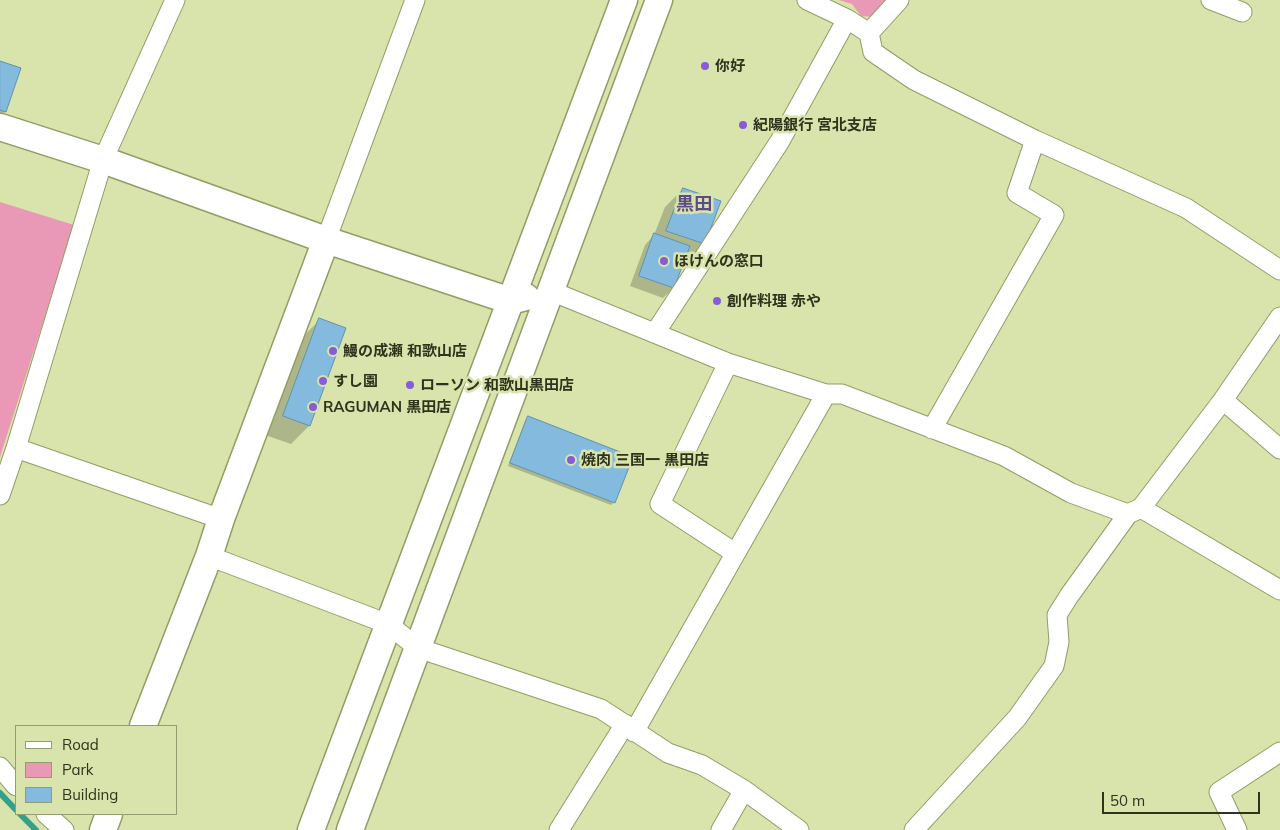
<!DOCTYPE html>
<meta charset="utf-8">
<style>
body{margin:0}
#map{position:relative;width:1280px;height:830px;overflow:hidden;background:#d8e4ab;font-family:Mulish,sans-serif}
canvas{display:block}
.legend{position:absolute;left:15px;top:725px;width:162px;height:90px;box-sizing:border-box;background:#d8e4ab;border:1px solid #949d72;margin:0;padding:6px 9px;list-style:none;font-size:15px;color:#2f331d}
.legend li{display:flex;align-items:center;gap:10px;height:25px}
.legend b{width:25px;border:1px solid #949d72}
.scale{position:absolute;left:1102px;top:792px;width:158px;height:22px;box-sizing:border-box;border:2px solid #2f331d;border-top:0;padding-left:6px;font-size:15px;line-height:18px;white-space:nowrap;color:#2f331d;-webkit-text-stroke:4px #d8e4ab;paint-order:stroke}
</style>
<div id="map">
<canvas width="1280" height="830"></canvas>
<ul class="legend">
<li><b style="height:6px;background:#fff"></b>Road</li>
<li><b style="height:14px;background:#e998b5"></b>Park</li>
<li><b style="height:14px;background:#84badd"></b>Building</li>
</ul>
<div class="scale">50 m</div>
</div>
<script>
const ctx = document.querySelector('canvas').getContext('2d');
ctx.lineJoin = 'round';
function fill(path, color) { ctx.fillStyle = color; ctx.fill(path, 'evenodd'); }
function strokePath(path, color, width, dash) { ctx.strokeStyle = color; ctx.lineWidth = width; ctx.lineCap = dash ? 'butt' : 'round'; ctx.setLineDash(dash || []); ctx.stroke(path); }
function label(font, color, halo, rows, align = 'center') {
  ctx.font = font + ' Mulish,"Noto Sans JP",sans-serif'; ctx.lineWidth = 5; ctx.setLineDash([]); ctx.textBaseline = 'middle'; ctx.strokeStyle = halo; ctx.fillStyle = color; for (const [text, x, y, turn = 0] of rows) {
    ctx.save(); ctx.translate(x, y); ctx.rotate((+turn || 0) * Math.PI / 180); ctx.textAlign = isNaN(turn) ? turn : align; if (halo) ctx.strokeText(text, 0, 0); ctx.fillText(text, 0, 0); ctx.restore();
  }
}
fill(new Path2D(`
 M839,0H894L875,17L861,16L852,4Z
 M0,202L74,225L0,457Z`), '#e998b5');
fill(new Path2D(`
 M0,63L19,69L5,112L0,116Z
 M683,189L704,244L685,262L683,261L673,288L663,298L630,286L645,245L654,235L665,207Z
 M320,320L345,329L309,426L291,444L265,435L301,338Z
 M528,418L614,502L611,505L508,466L525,421Z`), '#0003');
strokePath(new Path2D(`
 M0,793L16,810
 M20,814L36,830`), '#349f8a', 6);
const building = new Path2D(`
 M0,61L21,68L6,112L0,110Z
 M683,188L721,201L705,244L666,231Z
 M654,233L690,246L674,288L639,276Z
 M319,318L346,328L310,426L283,416Z
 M528,416L633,457L615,503L510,463Z`);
fill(building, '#84badd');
strokePath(building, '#5d92b3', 1);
const street = new Path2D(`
 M807,0L847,19L869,33L873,52L914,80L1035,140L1186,208L1280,270
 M1211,0L1242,12
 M869,33L899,0
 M326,240L415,0
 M551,291L728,363L826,394H842L1004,456L1071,493L1128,514L1141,508L1223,400L1280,317
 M655,333L780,141L847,19
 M728,363L660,504L735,553
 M1223,400L1280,449
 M932,429L1054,215L1017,193L1035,140
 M16,448L221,519
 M0,495L16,448L103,160L175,0
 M1141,508L1280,590
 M209,556L388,624L418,648L601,709L668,753L702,765L744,790
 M634,732L826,394
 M0,767L16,786
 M46,814L64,830
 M559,830L625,724
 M721,830L744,790L799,830
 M914,830L1017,718L1054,666L1059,642L1057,615L1069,596L1128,514
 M1237,830L1219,792L1280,752`);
const secondary = new Path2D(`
 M0,127L103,160L326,240L511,301L526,297
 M143,726L209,556L221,519L326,240
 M103,830L109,814
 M311,830L624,0
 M350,830L659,0`);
strokePath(street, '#929c66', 21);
strokePath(secondary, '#929c66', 29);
strokePath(street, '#fff', 19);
strokePath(secondary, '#fff', 26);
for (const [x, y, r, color] of [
 [705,66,5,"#885cd6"],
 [743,125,5,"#885cd6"],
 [664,261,5,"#885cd6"],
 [717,301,5,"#885cd6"],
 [333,351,5,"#885cd6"],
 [323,381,5,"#885cd6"],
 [410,385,5,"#885cd6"],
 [313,407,5,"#885cd6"],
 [571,460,5,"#885cd6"]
]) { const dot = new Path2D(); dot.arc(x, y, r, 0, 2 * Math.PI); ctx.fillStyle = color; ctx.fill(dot); strokePath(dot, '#d8e4ab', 2); }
label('bold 15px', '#2f331d', '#d8e4ab', [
 ["你好",715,66],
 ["紀陽銀行 宮北支店",753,125],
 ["ほけんの窓口",674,261],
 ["創作料理 赤や",727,301],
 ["鰻の成瀬 和歌山店",343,351],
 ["すし園",333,381],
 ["ローソン 和歌山黒田店",420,385],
 ["RAGUMAN 黒田店",323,407],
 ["焼肉 三国一 黒田店",581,460]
], 'left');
label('bold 18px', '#5e4a88', '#d8e4ab', [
 ["黒田",694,205]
]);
</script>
